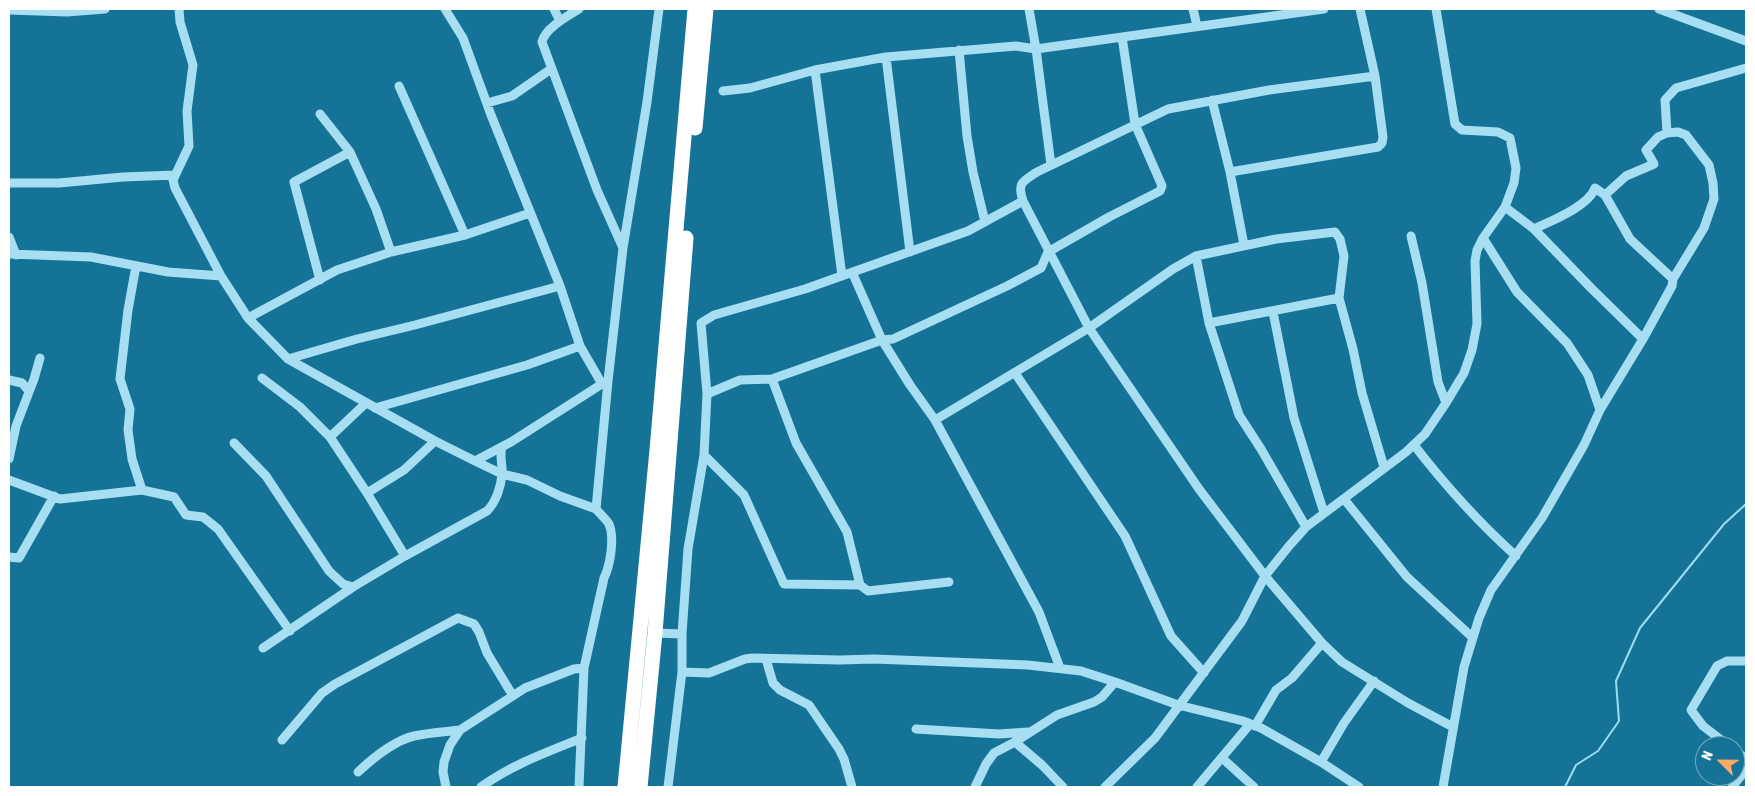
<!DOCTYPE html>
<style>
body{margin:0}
#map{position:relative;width:1755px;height:796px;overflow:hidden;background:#157397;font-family:"Asap Condensed",sans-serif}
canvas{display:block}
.frame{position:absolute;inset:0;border:10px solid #fff;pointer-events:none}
.north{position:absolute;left:1695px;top:736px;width:50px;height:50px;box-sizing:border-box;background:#157397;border:1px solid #73abc1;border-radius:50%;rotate:293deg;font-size:14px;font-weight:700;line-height:20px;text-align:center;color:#fff}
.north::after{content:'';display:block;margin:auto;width:18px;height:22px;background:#ffa868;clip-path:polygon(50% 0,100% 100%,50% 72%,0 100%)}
</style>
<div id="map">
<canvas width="1755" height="796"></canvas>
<div class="frame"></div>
<div class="north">N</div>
</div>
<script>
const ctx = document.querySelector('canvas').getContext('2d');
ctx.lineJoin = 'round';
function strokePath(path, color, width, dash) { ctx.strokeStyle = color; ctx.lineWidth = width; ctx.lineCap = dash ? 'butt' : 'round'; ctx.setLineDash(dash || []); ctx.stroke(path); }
strokePath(new Path2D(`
 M1565,787L1576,765L1598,751L1619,721L1616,681L1640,628L1724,524L1746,504`), '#99def5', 2);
strokePath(new Path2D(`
 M179,9L180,22L193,65L187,111L189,146L173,180L175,188L221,276L248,318L288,359L435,441L475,461L502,474L527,480L560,496L596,509
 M445,9L463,38L491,115L560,286L580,346L602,384
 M554,9L560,21
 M579,9C568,16 545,28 542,42L597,190L623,248
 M1029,9L1036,49L1051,165
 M1193,9L1197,26
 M1659,9L1746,41
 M9,10L67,12L105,9
 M959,50L967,136L973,172L985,222
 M886,57L910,252
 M815,70L842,276
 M1375,76L1269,90L1168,109L1037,172C1022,182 1017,183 1023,201L1089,328L1199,489L1265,576L1322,643L1342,662L1408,703L1453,727
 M399,86L465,235
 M723,91L750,88L815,70L886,57L1016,46L1036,49L1324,9
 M1212,100L1230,172L1244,245
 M487,103L512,96L551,69
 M320,114L350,152L376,209L391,252
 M1667,133L1665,100L1676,88L1746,68
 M1230,172L1378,147L1382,143L1383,137L1375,76L1360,9
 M9,183H59L123,177L175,175
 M1505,207L1534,229L1591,288L1643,339
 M1534,229C1551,221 1589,206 1595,188L1605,195L1630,239L1673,279
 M1411,236L1422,283L1438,382L1446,403
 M9,237L16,255
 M1483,238L1517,292L1567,343L1588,375L1600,410
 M9,254L91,257L168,272L221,276
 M1196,256L1209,323L1239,415L1261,449L1306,527
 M136,266L128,310L120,379L130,409L128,430L132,459L142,490
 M852,272L882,340L910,385L935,420L1039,612L1060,668
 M320,280L294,182L350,152
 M1273,312L1294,418L1324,513
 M248,318L337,270L391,252L465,235L530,213
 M1209,323L1339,298
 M288,359L357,339L415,325L560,286
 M1015,373L1125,536L1171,636L1204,673
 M262,378L300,407L330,437L367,493L405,556
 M9,380L22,383L29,391
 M707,394L740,380L772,379
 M375,408L527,365L580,346
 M935,420L1089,328L1173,269L1196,256L1276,239L1335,232L1340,239L1344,256L1339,298L1353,349L1362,393L1384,467
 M330,437L366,403
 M234,443L266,476L329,571L343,584L353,587
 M1414,445C1445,485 1478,522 1516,556
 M704,455L744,495L784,584L860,585L868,591L949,582
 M9,459L16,426L34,379L40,358
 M475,461L511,442L605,382
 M9,480L60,499L142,490L174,497L186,515L203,517L218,529L290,631
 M367,493L404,470L435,441
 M1344,499L1407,577L1472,637
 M9,557L19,558L54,496
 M860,585L847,532L796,443L772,379L882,340L893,339L1007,286L1041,268L1048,252L1109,217L1160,191L1162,186L1159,179L1135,124L1122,37
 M655,633L682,634
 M263,648L353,587L405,556L487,511C496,502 501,487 502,474C503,464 499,457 502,447
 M766,659L773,683L780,690L809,705L839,749L844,759L852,787
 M682,672L709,673L745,659L753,658L840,660L874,659L1028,665L1081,671L1115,682L1178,705L1243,721L1261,728L1321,762L1359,787
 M1255,726L1276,690L1292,678L1322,643
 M916,729L999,734L1028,732
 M282,740L322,693L335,684L458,618L474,624L479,632L487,653L513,696
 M1015,742L1042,765L1063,787
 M1729,746L1703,726L1691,710L1717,666L1727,661H1746
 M1735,751L1746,759
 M1222,758L1254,787
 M1321,762L1344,723L1374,681
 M358,772C373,758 393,741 414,736C429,733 445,732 460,730
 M446,787L443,772L444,762L450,745L460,730L525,688L574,669L584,668
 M481,787C511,765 547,752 582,738
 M579,787L584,668L604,578C610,566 615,538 609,524C606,519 600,514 596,509L608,381L623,248L647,102L659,9
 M668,787L682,672V634L688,549L704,455L707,394L701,323L714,315L805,289L968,231L1023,201
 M975,787L986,764L994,753L1015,742L1057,715L1094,702L1102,697L1115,682
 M1105,787L1155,738L1242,621L1265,576L1289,546L1306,527L1406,452L1425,434L1446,403L1464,373L1472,350L1477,324L1475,261L1477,250L1483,238L1505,207L1514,183L1516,168L1510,138L1498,132L1462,130L1455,124L1436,9
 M1197,787L1250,724
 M1443,787L1464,667L1479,618L1491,590L1542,518L1584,445L1600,410L1643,339L1672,286L1673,279L1704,228L1714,199L1713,183L1709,165L1686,135L1678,132L1667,133L1658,137L1646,150L1654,164L1626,176L1605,195
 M1732,787L1746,770`), '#a7def2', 9);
strokePath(new Path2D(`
 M695,128L706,9
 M625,787L657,450L695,9
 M640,787L655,633L686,238`), '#fff', 15);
</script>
